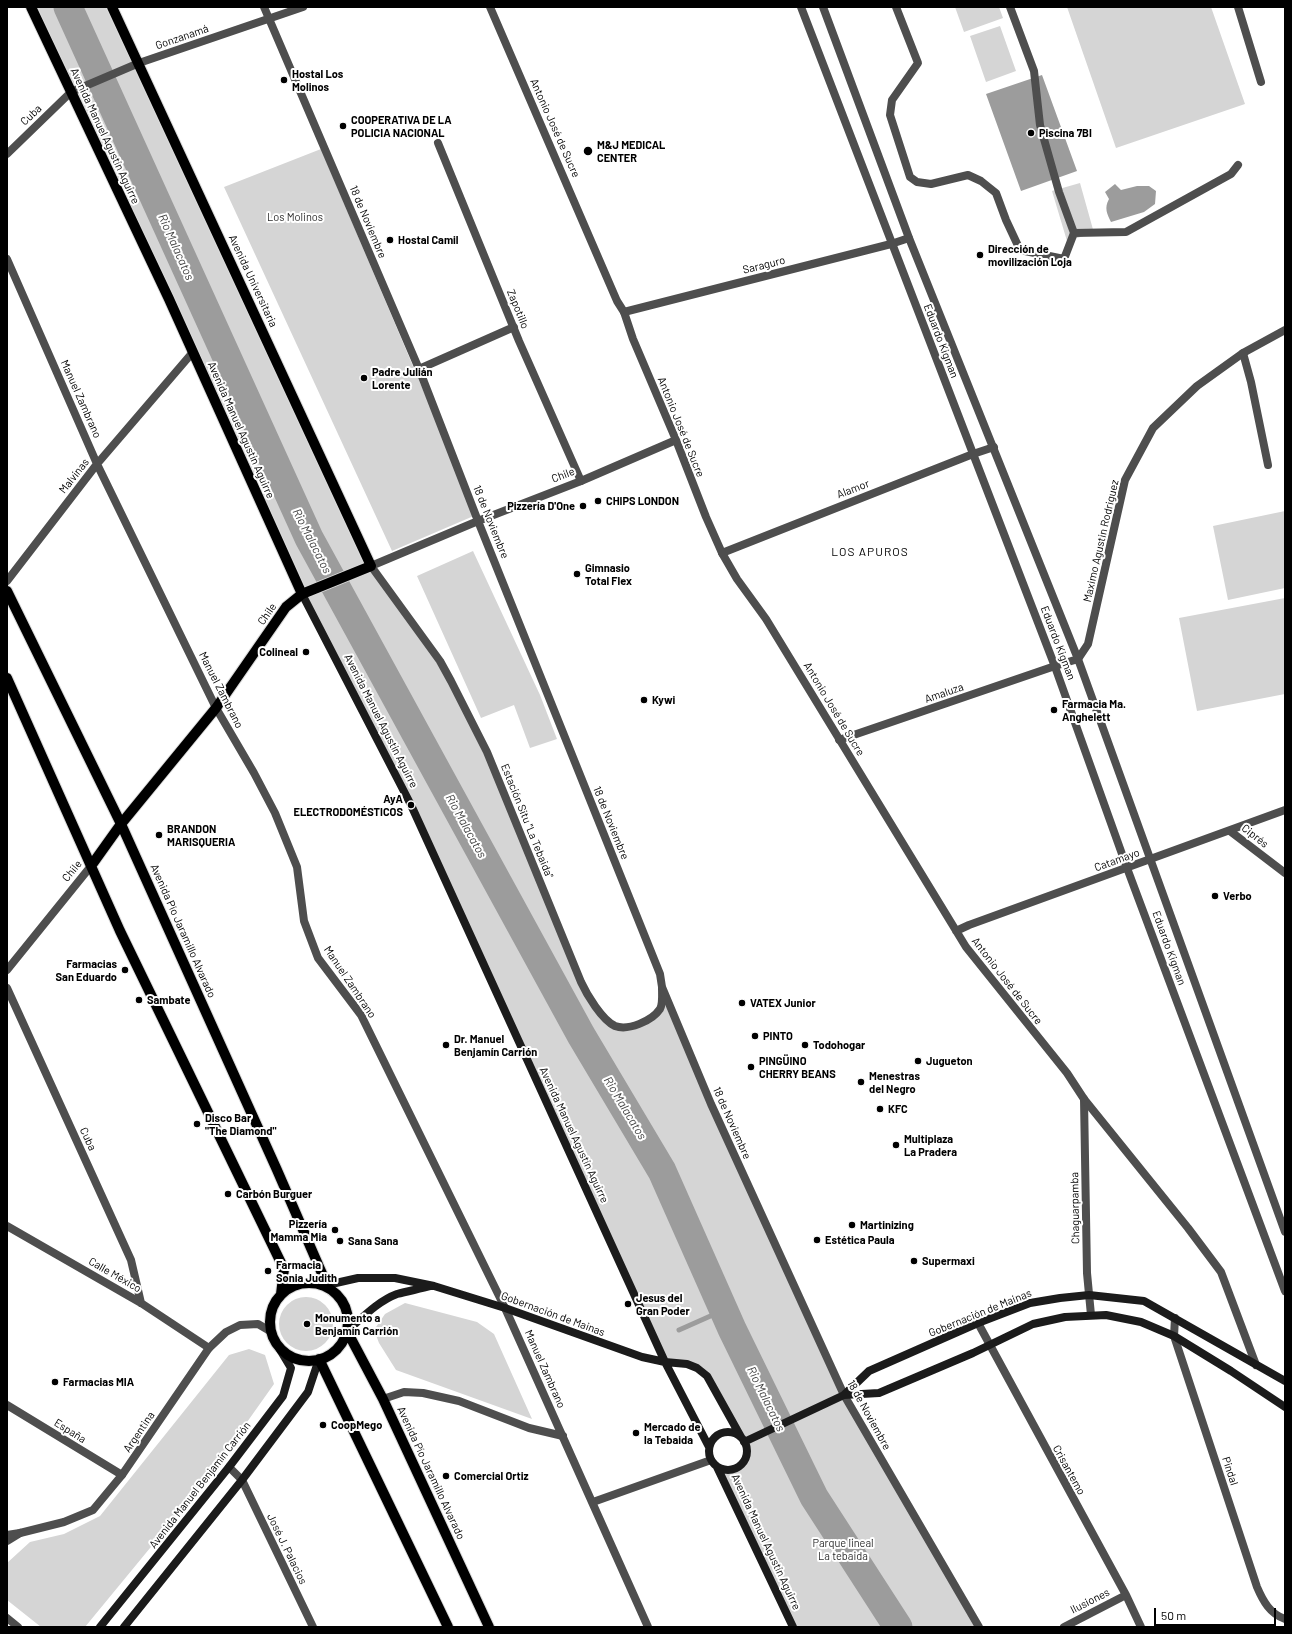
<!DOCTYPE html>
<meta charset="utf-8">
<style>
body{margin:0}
#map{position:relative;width:1292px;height:1634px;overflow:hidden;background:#fff;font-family:Barlow,sans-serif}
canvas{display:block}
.frame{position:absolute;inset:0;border:8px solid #000;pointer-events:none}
.scale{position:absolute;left:1154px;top:1608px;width:122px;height:18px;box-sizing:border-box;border:2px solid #000;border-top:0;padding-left:5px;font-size:12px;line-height:14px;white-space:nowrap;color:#000;-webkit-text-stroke:3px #fff;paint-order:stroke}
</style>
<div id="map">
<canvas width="1292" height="1634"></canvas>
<div class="frame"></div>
<div class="scale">50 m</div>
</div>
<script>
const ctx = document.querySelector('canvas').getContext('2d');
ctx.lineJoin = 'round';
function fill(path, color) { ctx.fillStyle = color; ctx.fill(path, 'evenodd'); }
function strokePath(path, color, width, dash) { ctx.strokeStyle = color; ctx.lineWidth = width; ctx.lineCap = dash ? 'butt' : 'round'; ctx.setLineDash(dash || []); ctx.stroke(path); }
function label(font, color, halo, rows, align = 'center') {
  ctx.font = font + ' Barlow,sans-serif'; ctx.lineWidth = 4; ctx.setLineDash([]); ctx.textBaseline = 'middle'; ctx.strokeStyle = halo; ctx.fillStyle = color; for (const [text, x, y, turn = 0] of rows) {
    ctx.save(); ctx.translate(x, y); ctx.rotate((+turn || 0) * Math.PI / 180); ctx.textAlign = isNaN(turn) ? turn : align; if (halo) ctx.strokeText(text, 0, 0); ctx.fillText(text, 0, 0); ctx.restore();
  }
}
fill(new Path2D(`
 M31,7H112L371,566L440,661L487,752L581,982L615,1026L630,1028L660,1009L662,998L844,1395L979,1627H794L722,1469C738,1472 748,1461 746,1445L707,1376L697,1368L665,1362L411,805L302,594Z
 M955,7H999L1003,18L964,32Z
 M1067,7H1211L1245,104L1116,148Z
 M1000,26L1016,71L986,82L970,36Z
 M321,149L476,515L392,551L224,187Z
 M1080,183L1094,233L1067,241L1052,191Z
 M1285,511V588L1228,600L1213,526Z
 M473,551L540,695L557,739L530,748L514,705L481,718L417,576Z
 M1285,598V694L1197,711L1179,618Z
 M279 1324a27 27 0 1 1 54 0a27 27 0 1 1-54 0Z
 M405,1303L477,1322L494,1334L532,1419L396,1370L379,1343L374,1330L385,1314Z
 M249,1349L265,1355L274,1384L206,1480L85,1627H41L7,1600V1563L30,1542L64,1534L100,1516L229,1355Z`), '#d5d5d5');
fill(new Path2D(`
 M1042,75L1077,171L1021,191L986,94Z
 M1115,184L1121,190L1137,186H1149L1156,191L1155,204L1144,212L1111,222C1107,214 1104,208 1109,199L1105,192Z`), '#9c9c9c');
strokePath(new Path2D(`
 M679,1330L724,1310`), '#9c9c9c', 5);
strokePath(new Path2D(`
 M68,7L309,538L581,1035L662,1171L732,1329L814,1497L898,1627`), '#9c9c9c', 29);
const primary = new Path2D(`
 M31,7L169,299L302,594
 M7,591L121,824L277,1170L327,1285
 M7,678L120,931L284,1269L281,1294
 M91,866L121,824L216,708L286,607L302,594L371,566L112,7
 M270 1322a39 39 0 1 1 78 0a39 39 0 1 1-78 0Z
 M347,1331L383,1399L489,1627
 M319,1359L448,1627`);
strokePath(primary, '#dbdbdb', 12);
strokePath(new Path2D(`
 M896,7L918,63L892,100L890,115L910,177L917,182L931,184L968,175L981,181L996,193L1006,220L1020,250L1064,259L1074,233L1126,232L1231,174L1238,165
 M1010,7L1034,71L1040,125L1059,192L1074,233
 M1238,7L1261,82
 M1243,353L1251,382L1268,465
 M371,566L440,661L451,681L487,752L581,982C587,995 602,1020 615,1026C628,1031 652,1021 660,1009C663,1004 662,994 662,988
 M383,1399L404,1392L423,1393L459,1401L529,1428L563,1436
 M593,1502L711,1460`), '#4e4e4e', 8);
strokePath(new Path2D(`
 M438,143L519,341L581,481
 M7,259L97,464L216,708L254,773L275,813L297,867L304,921L318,958L361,1015L505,1308L648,1627
 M624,312L891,244L909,238
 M419,369L514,327
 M722,553L973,454L994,447
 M7,581L97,464L193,352
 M1078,659L1088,644L1125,480L1153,428L1197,386L1243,353L1285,330
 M839,740L1055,666
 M1230,831L1285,873
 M7,970L91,866
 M7,988L131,1260L141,1303
 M1084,1099L1087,1273L1091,1315
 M7,1226L141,1303L209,1348
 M1175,1318L1174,1336L1257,1587C1263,1601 1270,1614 1285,1619
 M978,1323L1126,1595L1141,1627
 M844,1395L979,1627
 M7,1405L122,1475
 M229,1467L242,1480L313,1627
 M7,1541L20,1533
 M7,1618L18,1627
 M1064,1627L1126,1595`), '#4e4e4e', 8);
strokePath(new Path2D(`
 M264,7L419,369L478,521L660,974L662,987L711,1104L844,1395
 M490,7L617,301L624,312L633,339L676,440L706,517L722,553L737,579L766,619L966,947L1067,1073L1084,1099L1188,1228L1221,1272L1256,1365
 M801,7L1054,664L1127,868L1285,1291
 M823,7L909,238L1078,659L1285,1232
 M7,154L71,92L139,63L303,7
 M371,566L478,521L581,481L676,440
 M1055,666L1078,659
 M956,931L969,925L1285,810
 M7,1535L20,1533L64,1522L93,1510L122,1475L209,1348L226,1332L240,1325L258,1324L270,1331`), '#4e4e4e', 8);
strokePath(new Path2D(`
 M302,594L411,805L665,1362L709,1447
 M327,1285L358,1278H395L434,1286L505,1308L642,1357L665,1362L687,1364L697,1368L707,1376L741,1437
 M347,1331C362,1318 378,1301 397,1294C408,1291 420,1289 431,1286
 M844,1395L879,1393L973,1353L1033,1324L1065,1317L1106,1315L1141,1322L1174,1336L1231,1371L1285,1407
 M709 1451a19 19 0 1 1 38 0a19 19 0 1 1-38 0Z
 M744,1442L844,1395L869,1371L978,1323L1030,1303L1060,1298L1089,1295L1144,1301L1285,1381
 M717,1467L793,1627
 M100,1627L229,1467L283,1396L291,1368L279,1348
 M124,1627L242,1480L308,1392L319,1359`), '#1b1b1b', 8);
strokePath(primary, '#000', 10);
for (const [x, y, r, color] of [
 [284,80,4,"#000"],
 [343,126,4,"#000"],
 [1031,133,4,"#000"],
 [588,151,5,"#000"],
 [390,240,4,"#000"],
 [980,255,4,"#000"],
 [364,378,4,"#000"],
 [598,501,4,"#000"],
 [583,506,4,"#000"],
 [577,574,4,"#000"],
 [306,652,4,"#000"],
 [644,700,4,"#000"],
 [1054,710,4,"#000"],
 [411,805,4,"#000"],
 [159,835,4,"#000"],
 [1215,896,4,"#000"],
 [125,970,4,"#000"],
 [139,1000,4,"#000"],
 [742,1003,4,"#000"],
 [755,1036,4,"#000"],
 [446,1045,4,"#000"],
 [805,1045,4,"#000"],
 [918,1061,4,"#000"],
 [751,1067,4,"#000"],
 [861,1082,4,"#000"],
 [880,1109,4,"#000"],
 [197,1124,4,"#000"],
 [896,1145,4,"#000"],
 [228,1194,4,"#000"],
 [852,1225,4,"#000"],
 [335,1230,4,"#000"],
 [817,1240,4,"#000"],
 [340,1241,4,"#000"],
 [914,1261,4,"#000"],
 [268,1271,4,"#000"],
 [628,1304,4,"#000"],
 [307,1324,4,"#000"],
 [55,1382,4,"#000"],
 [323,1425,4,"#000"],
 [636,1433,4,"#000"],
 [446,1476,4,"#000"]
]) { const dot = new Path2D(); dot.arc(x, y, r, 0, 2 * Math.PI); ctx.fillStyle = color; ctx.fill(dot); strokePath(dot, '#fff', 1.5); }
label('11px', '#000', '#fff', [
 ["Gonzanamá",182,37,-19],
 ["Cuba",31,115,-44],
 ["Antonio José de Sucre",555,128,66],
 ["Avenida Manuel Agustín Aguirre",105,136,65],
 ["18 de Noviembre",368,222,67],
 ["Saraguro",764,265,-14],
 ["Avenida Universitaria",253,281,65],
 ["Zapotillo",518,309,68],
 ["Eduardo Kigman",941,341,69],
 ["Manuel Zambrano",81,399,66],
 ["Antonio José de Sucre",681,427,68],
 ["Avenida Manuel Agustín Aguirre",241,430,66],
 ["Chile",563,475,-21],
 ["Malvinas",74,476,-52],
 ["Alamor",853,489,-21],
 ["18 de Noviembre",491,522,68],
 ["Maximo Agustin Rodriguez",1101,541,-77],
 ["Chile",267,614,-55],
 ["Eduardo Kigman",1058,643,69],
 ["Manuel Zambrano",221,690,63],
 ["Amaluza",944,693,-19],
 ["Antonio José de Sucre",834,709,59],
 ["Avenida Manuel Agustín Aguirre",381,721,63],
 ["Estación Situ \"La Tebaida\"",527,821,68],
 ["18 de Noviembre",611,823,68],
 ["Ciprés",1255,836,38],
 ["Catamayo",1117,860,-20],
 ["Chile",72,871,-51],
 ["Avenida Pío Jaramillo Alvarado",183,931,66],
 ["Eduardo Kigman",1169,948,70],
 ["Antonio José de Sucre",1007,981,52],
 ["Manuel Zambrano",350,982,56],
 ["18 de Noviembre",732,1123,66],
 ["Avenida Manuel Agustín Aguirre",574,1135,65],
 ["Cuba",88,1139,65],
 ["Chaguarpamba",1075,1208,-91],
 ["Calle México",115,1275,30],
 ["Gobernación de Mainas",980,1313,-22],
 ["Gobernación de Mainas",553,1314,20],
 ["Manuel Zambrano",545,1369,66],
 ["18 de Noviembre",869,1415,61],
 ["España",70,1431,32],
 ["Argentina",139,1432,-56],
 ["Crisantemo",1069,1470,61],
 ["Pindal",1230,1471,72],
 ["Avenida Pío Jaramillo Alvarado",431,1473,65],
 ["Avenida Manuel Benjamín Carrión",200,1485,-52],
 ["Avenida Manuel Agustín Aguirre",766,1542,65],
 ["José J. Palacios",287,1549,64],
 ["Ilusiones",1090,1601,-27]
]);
label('bold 11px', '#000', '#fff', [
 ["Hostal Los",292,74],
 ["Molinos",292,87],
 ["COOPERATIVA DE LA",351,120],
 ["POLICIA NACIONAL",351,133],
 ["Piscina 7BI",1039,133],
 ["M&J MEDICAL",597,145],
 ["CENTER",597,158],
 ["Hostal Camil",398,240],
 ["Dirección de",988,249],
 ["movilización Loja",988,262],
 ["Padre Julián",372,372],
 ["Lorente",372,385],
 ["CHIPS LONDON",606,501],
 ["Pizzería D'One",575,506,"right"],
 ["Gimnasio",585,568],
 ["Total Flex",585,581],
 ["Colineal",298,652,"right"],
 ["Kywi",652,700],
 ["Farmacia Ma.",1062,704],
 ["Anghelett",1062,717],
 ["AyA",403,799,"right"],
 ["ELECTRODOMÉSTICOS",403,812,"right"],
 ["BRANDON",167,829],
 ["MARISQUERIA",167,842],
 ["Verbo",1223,896],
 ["Farmacias",117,964,"right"],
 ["San Eduardo",117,977,"right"],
 ["Sambate",147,1000],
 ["VATEX Junior",750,1003],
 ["PINTO",763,1036],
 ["Dr. Manuel",454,1039],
 ["Benjamín Carrión",454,1052],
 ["Todohogar",813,1045],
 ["PINGÜINO",759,1061],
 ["CHERRY BEANS",759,1074],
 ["Jugueton",926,1061],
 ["Menestras",869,1076],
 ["del Negro",869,1089],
 ["KFC",888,1109],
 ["Disco Bar",205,1118],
 ["\"The Diamond\"",205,1131],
 ["Multiplaza",904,1139],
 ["La Pradera",904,1152],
 ["Carbón Burguer",236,1194],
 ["Pizzería",327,1224,"right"],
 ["Mamma Mia",327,1237,"right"],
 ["Martinizing",860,1225],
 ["Estética Paula",825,1240],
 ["Sana Sana",348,1241],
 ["Supermaxi",922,1261],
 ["Farmacia",276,1265],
 ["Sonia Judith",276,1278],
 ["Jesus del",636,1298],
 ["Gran Poder",636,1311],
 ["Monumento a",315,1318],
 ["Benjamín Carrión",315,1331],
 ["Farmacias MIA",63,1382],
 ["CoopMego",331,1425],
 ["Mercado de",644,1427],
 ["la Tebaida",644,1440],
 ["Comercial Ortiz",454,1476]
], 'left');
label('11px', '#2c2c2c', '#fff', [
 ["Los Molinos",295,217],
 ["Parque lineal",843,1543],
 ["La tebaida",843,1556]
]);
label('italic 12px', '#3d3d3d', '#fff', [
 ["Rio Malacatos",176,247,66],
 ["Rio Malacatos",312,541,63],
 ["Rio Malacatos",466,826,61],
 ["Rio Malacatos",625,1108,59],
 ["Rio Malacatos",766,1399,64]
]);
ctx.letterSpacing = '1px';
label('12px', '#000', '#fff', [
 ["LOS APUROS",870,552]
]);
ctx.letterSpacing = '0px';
</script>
